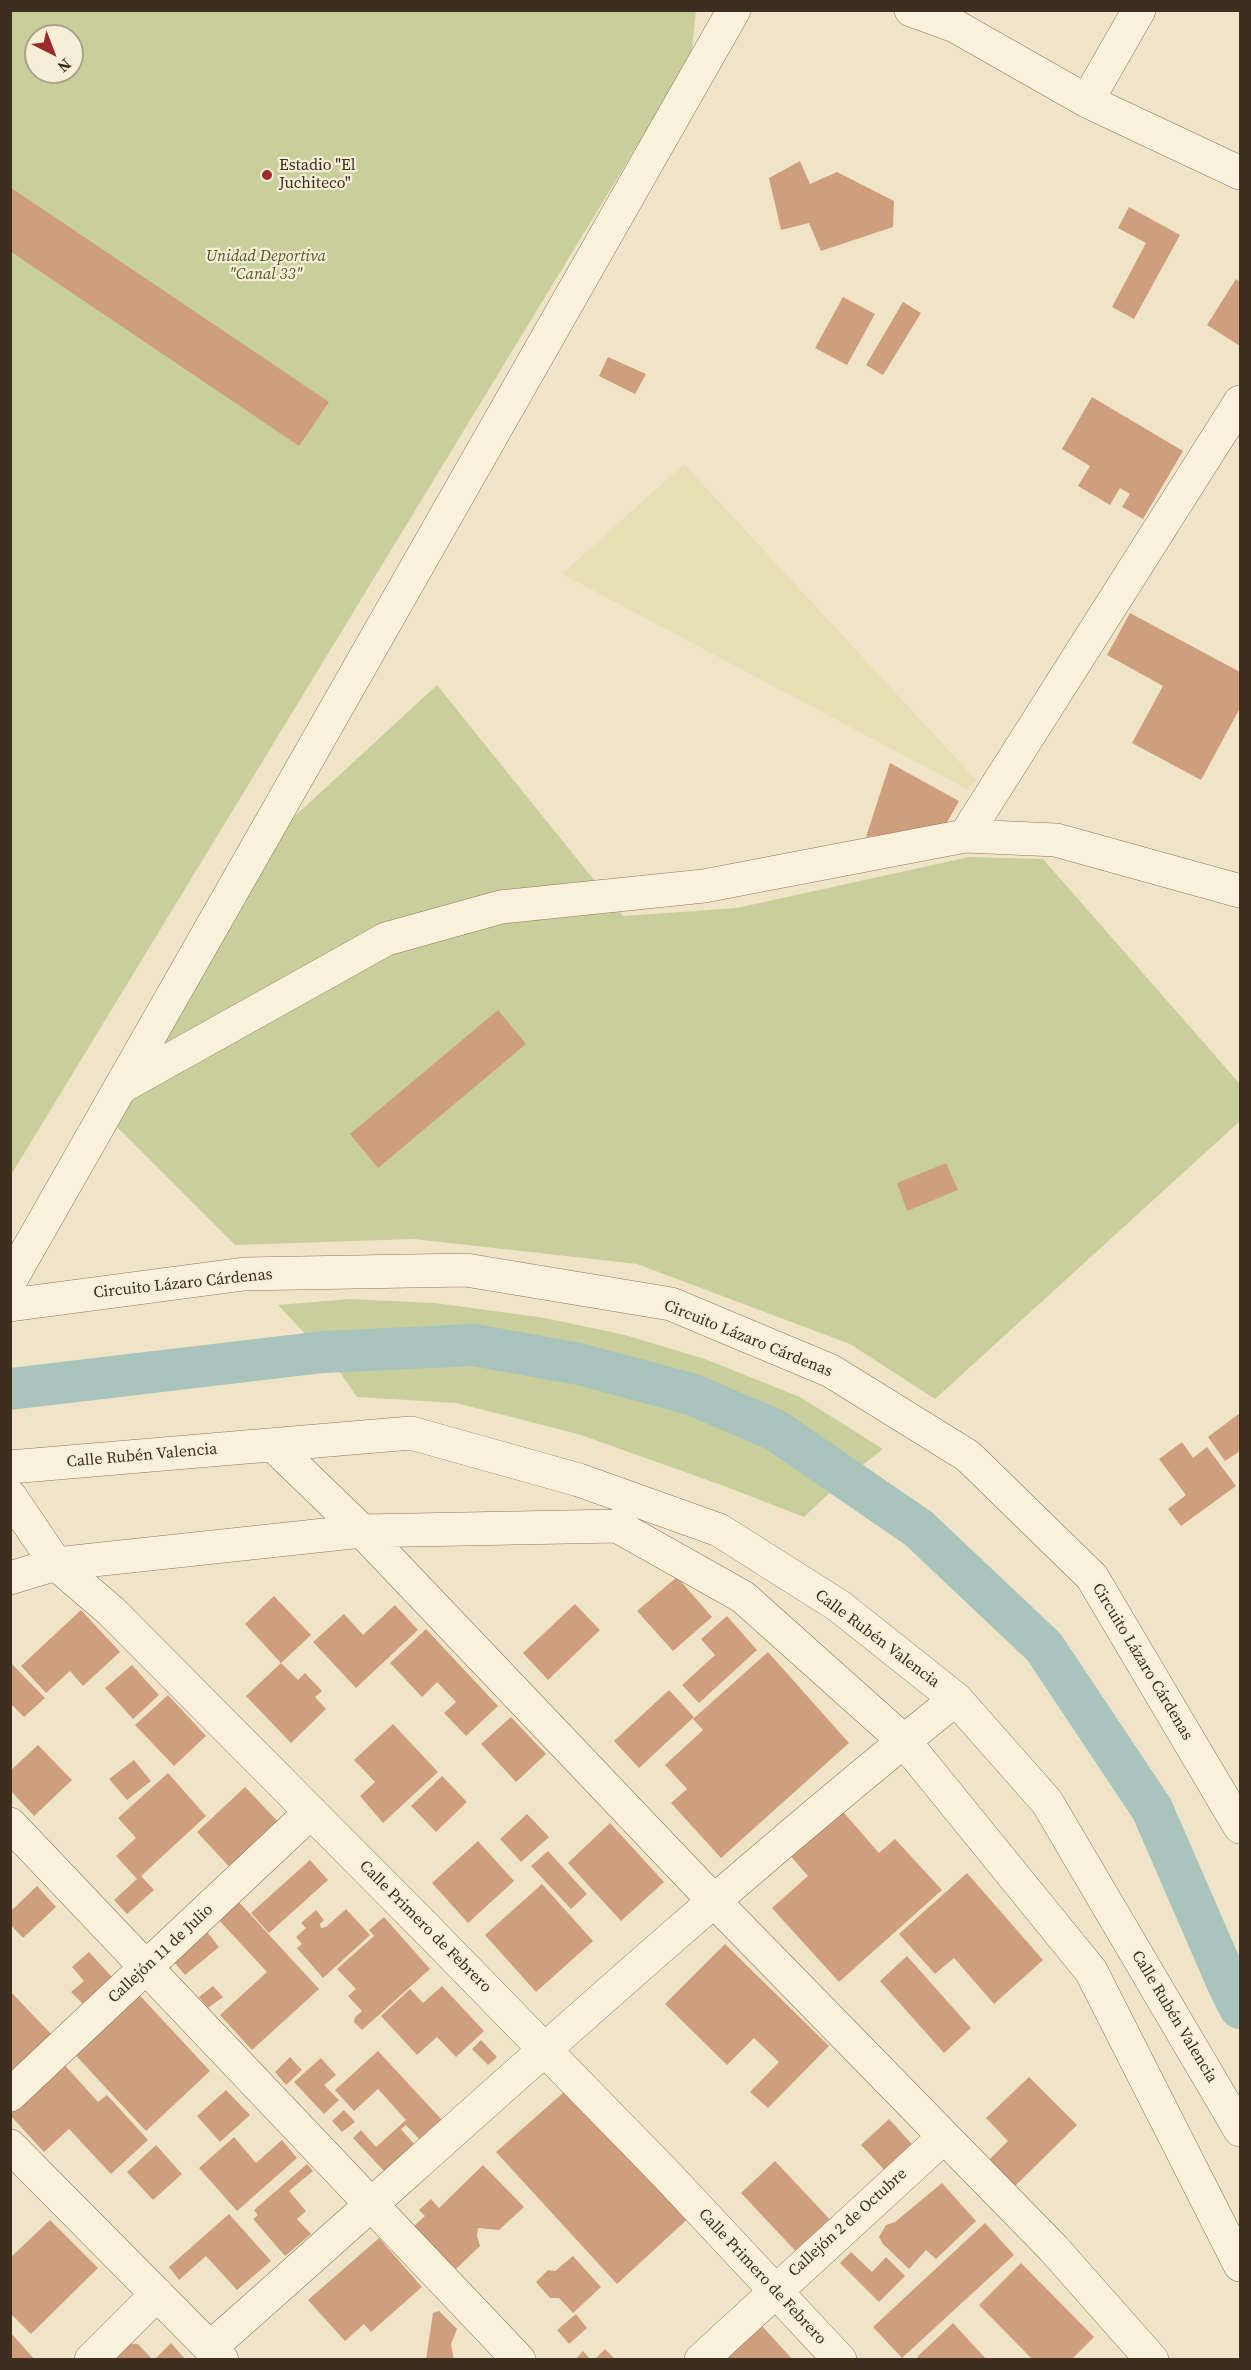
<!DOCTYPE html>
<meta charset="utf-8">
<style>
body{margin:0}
#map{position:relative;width:1251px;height:2370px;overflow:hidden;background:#f0e4c8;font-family:"Source Serif 4",serif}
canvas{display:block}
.frame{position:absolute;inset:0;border:12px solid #3d2e20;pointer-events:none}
.north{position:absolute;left:24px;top:24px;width:60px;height:60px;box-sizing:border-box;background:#f7eed8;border:2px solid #ada18e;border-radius:50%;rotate:138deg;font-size:16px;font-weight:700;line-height:24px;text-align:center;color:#3d2e20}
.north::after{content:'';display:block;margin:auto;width:21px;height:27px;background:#9e2a2b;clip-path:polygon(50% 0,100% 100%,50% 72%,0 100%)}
</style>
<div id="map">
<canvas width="1251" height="2370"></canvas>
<div class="frame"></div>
<div class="north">N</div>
</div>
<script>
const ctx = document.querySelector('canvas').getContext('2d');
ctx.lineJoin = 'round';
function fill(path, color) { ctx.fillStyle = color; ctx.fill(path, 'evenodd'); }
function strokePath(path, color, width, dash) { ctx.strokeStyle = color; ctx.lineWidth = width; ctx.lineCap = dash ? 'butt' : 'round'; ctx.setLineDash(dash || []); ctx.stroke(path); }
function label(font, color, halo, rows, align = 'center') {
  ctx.font = font + ' "Source Serif 4",serif'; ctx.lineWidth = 4.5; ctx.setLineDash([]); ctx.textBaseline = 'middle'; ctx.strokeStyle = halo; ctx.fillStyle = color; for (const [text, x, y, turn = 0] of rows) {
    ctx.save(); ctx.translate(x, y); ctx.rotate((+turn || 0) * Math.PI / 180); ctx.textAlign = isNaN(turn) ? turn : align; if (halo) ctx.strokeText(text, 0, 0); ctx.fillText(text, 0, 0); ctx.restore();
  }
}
fill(new Path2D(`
 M684,464L977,781L967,789L562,574Z`), '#e6deb5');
fill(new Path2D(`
 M696,10L691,57L11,1175L10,11ZM36,36H72V72H36Z
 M437,685L623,916L737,908L969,857L1043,859L1240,1084V1121L935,1399L850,1344L637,1264L414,1239L235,1245L112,1122L231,875Z
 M349,1299L435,1303L545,1318L625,1335L705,1359L800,1397L883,1449L859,1468L783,1425L735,1402L613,1366L465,1333L312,1341L278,1305Z
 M469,1359L605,1385L681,1407L770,1440L841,1482L804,1517L724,1486L578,1434L456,1403L357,1397L332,1361Z`), '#c9cf9b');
strokePath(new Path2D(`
 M10,1389L323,1352L474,1345L579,1364L691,1394L775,1430L918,1528L1044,1647L1152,1809L1229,1986L1240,2008`), '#a9c4bc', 42);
fill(new Path2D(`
 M800,161L810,184L837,172L894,201L893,227L821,251L809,223L781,230L769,178Z
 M10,187L329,402L299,446L10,251Z
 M1129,207L1180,235L1134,319L1112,307L1146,243L1118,228Z
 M1236,279L1240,282V346L1207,325Z
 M843,297L875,314L847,365L815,348Z
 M903,302L921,313L883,375L866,365Z
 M608,357L646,374L635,394L599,376Z
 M1092,397L1183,451L1143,519L1122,507L1130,494L1120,488L1110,505L1078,486L1090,466L1062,449Z
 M1130,613L1240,672V708L1201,780L1132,743L1163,686L1107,655Z
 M890,763L959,801L945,826L866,837Z
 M498,1010L526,1044L378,1168L350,1134Z
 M946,1163L958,1190L907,1211L897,1183Z
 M1240,1413V1451L1225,1461L1208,1437Z
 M1182,1442L1193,1458L1207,1447L1236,1486L1181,1526L1168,1509L1186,1495L1159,1459Z
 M677,1577L712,1617L673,1651L637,1611Z
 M274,1596L311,1635L281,1663L245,1624Z
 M575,1604L600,1630L548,1680L523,1653Z
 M395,1605L418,1630L356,1688L313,1642L344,1614L363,1635Z
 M81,1610L120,1652L83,1686L70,1671L46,1693L21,1666Z
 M727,1616L757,1650L699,1703L682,1685L715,1655L701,1639Z
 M426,1629L498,1706L466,1736L444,1713L456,1702L437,1682L422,1697L390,1663Z
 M768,1652L849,1743L721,1858L671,1803L687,1789L665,1765L703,1730L693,1719Z
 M10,1662L45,1698L24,1717L10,1703Z
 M281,1663L298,1680L305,1673L322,1691L315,1697L326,1709L291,1743L246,1696Z
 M132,1665L159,1695L133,1719L105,1688Z
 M669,1690L694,1717L639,1768L614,1741Z
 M168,1695L206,1736L174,1766L135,1725Z
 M511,1717L546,1754L516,1782L481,1744Z
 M393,1724L438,1772L383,1823L360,1796L375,1782L354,1760Z
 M38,1745L72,1780L34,1816L10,1790V1771Z
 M134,1760L151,1781L127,1800L109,1779Z
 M168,1773L206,1816L141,1876L154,1890L127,1914L114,1900L137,1879L116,1856L136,1838L118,1818Z
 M442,1776L467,1802L436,1832L411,1806Z
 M245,1787L285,1829L237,1875L197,1832Z
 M838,1806L879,1853L895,1839L942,1890L839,1982L772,1908L808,1876L787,1852Z
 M527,1814L549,1837L521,1862L500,1839Z
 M610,1823L664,1882L621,1921L568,1863Z
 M478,1841L514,1881L468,1923L432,1883Z
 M548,1851L587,1894L571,1909L531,1866Z
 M310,1860L328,1880L269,1933L251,1913Z
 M967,1873L1043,1960L994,2004L954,1958L935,1974L899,1934Z
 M542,1884L593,1941L536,1992L485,1935Z
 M37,1886L56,1907L23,1938L10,1924V1912Z
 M237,1900L319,1989L252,2050L220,2015L267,1972L217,1918Z
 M346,1909L370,1935L323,1978L297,1948L302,1944L296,1937L306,1928L301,1923L316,1910L324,1920L320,1924L321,1928L326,1927Z
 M384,1917L430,1969L362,2030L354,2022L355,2017L362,2011L348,1996L356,1989L337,1969L374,1936L369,1930Z
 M200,1923L219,1947L185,1975L165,1951Z
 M725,1944L829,2046L768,2108L750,2092L779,2062L754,2038L727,2065L665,2004Z
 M89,1952L112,1977L83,2004L71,1992L84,1981L72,1967Z
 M907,1956L971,2028L944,2053L880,1981Z
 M213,1986L223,1997L208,2008L199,1997Z
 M442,1986L484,2031L456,2057L437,2037L417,2055L381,2016L410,1989L423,2003Z
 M132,1987L210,2071L146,2131L67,2046Z
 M10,1991L54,2037L10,2079Z
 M481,2040L497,2057L488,2065L472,2049Z
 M378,2051L442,2120L420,2140L406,2125L401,2129L415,2145L385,2172L353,2138L361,2130L376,2147L406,2120L378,2089L354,2111L335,2090Z
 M290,2057L302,2070L286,2085L275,2072Z
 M321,2058L336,2075L324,2085L339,2100L324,2114L294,2082Z
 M62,2062L98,2102L107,2095L148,2140L111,2174L69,2129L44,2152L10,2115V2110Z
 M1029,2077L1077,2125L1015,2186L989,2160L1008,2141L986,2118Z
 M572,2085L692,2215L617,2284L496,2152Z
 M226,2090L250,2115L220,2142L197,2116Z
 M344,2110L355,2122L342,2132L332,2121Z
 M889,2119L920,2153L893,2179L861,2145Z
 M234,2137L256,2163L282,2140L297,2158L237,2211L199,2168Z
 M156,2145L182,2174L153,2200L127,2172Z
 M775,2161L837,2227L803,2259L741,2193Z
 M307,2164L313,2171L289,2191L306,2211L297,2219L311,2234L285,2256L253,2219L258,2215L254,2210Z
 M483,2165L524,2207L499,2230L478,2228L477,2236L480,2246L456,2269L441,2255L403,2236L425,2216L419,2210L431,2199L439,2208Z
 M942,2183L976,2221L936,2259L926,2250L909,2269L883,2244L879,2237L886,2225L895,2222Z
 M229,2214L271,2261L237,2290L206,2256L179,2280L169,2267Z
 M50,2220L98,2268L31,2334L10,2313V2258Z
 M985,2223L1014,2255L902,2358L873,2327Z
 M379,2238L422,2287L371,2332L364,2324L345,2341L308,2300Z
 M851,2252L872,2272L886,2257L905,2276L879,2302L840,2263Z
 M573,2256L601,2287L573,2313L559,2298H550L536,2282L548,2270L555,2271Z
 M1021,2263L1094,2337L1071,2360H1033L979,2305Z
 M439,2311L457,2329L451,2344L454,2360H426L433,2313Z
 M576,2314L587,2328L569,2344L557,2330Z
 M953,2323L987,2360H919L917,2357Z
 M762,2326L793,2360H725Z
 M10,2332L35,2360H10Z
 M115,2343L138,2344L153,2360H103Z
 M171,2343L186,2360H154Z
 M605,2349L616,2360H594Z
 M583,2351L591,2360H575Z`), '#cf9f7d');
const minor = new Path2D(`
 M911,10L955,26L1087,101L1240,173
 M1087,101L1139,10
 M965,836L1240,402
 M121,1087L386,939L501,907L704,886L965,836L1056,840L1240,891
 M10,1281L734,10
 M10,1305L244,1274L466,1270L671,1304L831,1371L968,1456L1092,1577L1240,1827
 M273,1445L362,1531L714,1901L1053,2248L1152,2360
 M10,1467L411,1433L579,1480L719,1530L839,1606L956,1699L1047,1802L1240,2130
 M10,1496L56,1564L111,1611L424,1926L666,2174L840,2360
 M10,1578L56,1564L362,1531L617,1526L743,1597L904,1741L1091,1971L1240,2265
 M10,1824L519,2360
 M10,2095L311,1812
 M10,2146L222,2360
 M211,2347C458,2129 699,1905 956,1699
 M91,2360L157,2294
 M701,2360L944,2137`);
strokePath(minor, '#8d765c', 34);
strokePath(minor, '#faf1dc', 33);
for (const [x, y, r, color] of [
 [267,175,6,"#9e2a2b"]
]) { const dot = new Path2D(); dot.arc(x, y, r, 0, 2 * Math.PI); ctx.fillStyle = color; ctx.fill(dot); strokePath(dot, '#f7eed8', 2); }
label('16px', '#3d2e20', '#f7eed8', [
 ["Estadio \"El",279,166],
 ["Juchiteco\"",279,184]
], 'left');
label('italic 16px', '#4d5a26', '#f7eed8', [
 ["Unidad Deportiva",266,257],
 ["\"Canal 33\"",266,275]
]);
label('16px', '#3d2e20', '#f7eed8', [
 ["Circuito Lázaro Cárdenas",183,1284,-6],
 ["Circuito Lázaro Cárdenas",748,1339,22],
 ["Calle Rubén Valencia",142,1456,-5],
 ["Calle Rubén Valencia",877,1639,37],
 ["Circuito Lázaro Cárdenas",1142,1662,59],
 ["Calle Primero de Febrero",425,1927,45],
 ["Callejón 11 de Julio",161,1954,-43],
 ["Calle Rubén Valencia",1174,2017,59],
 ["Callejón 2 de Octubre",848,2223,-42],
 ["Calle Primero de Febrero",762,2277,47]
]);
</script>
